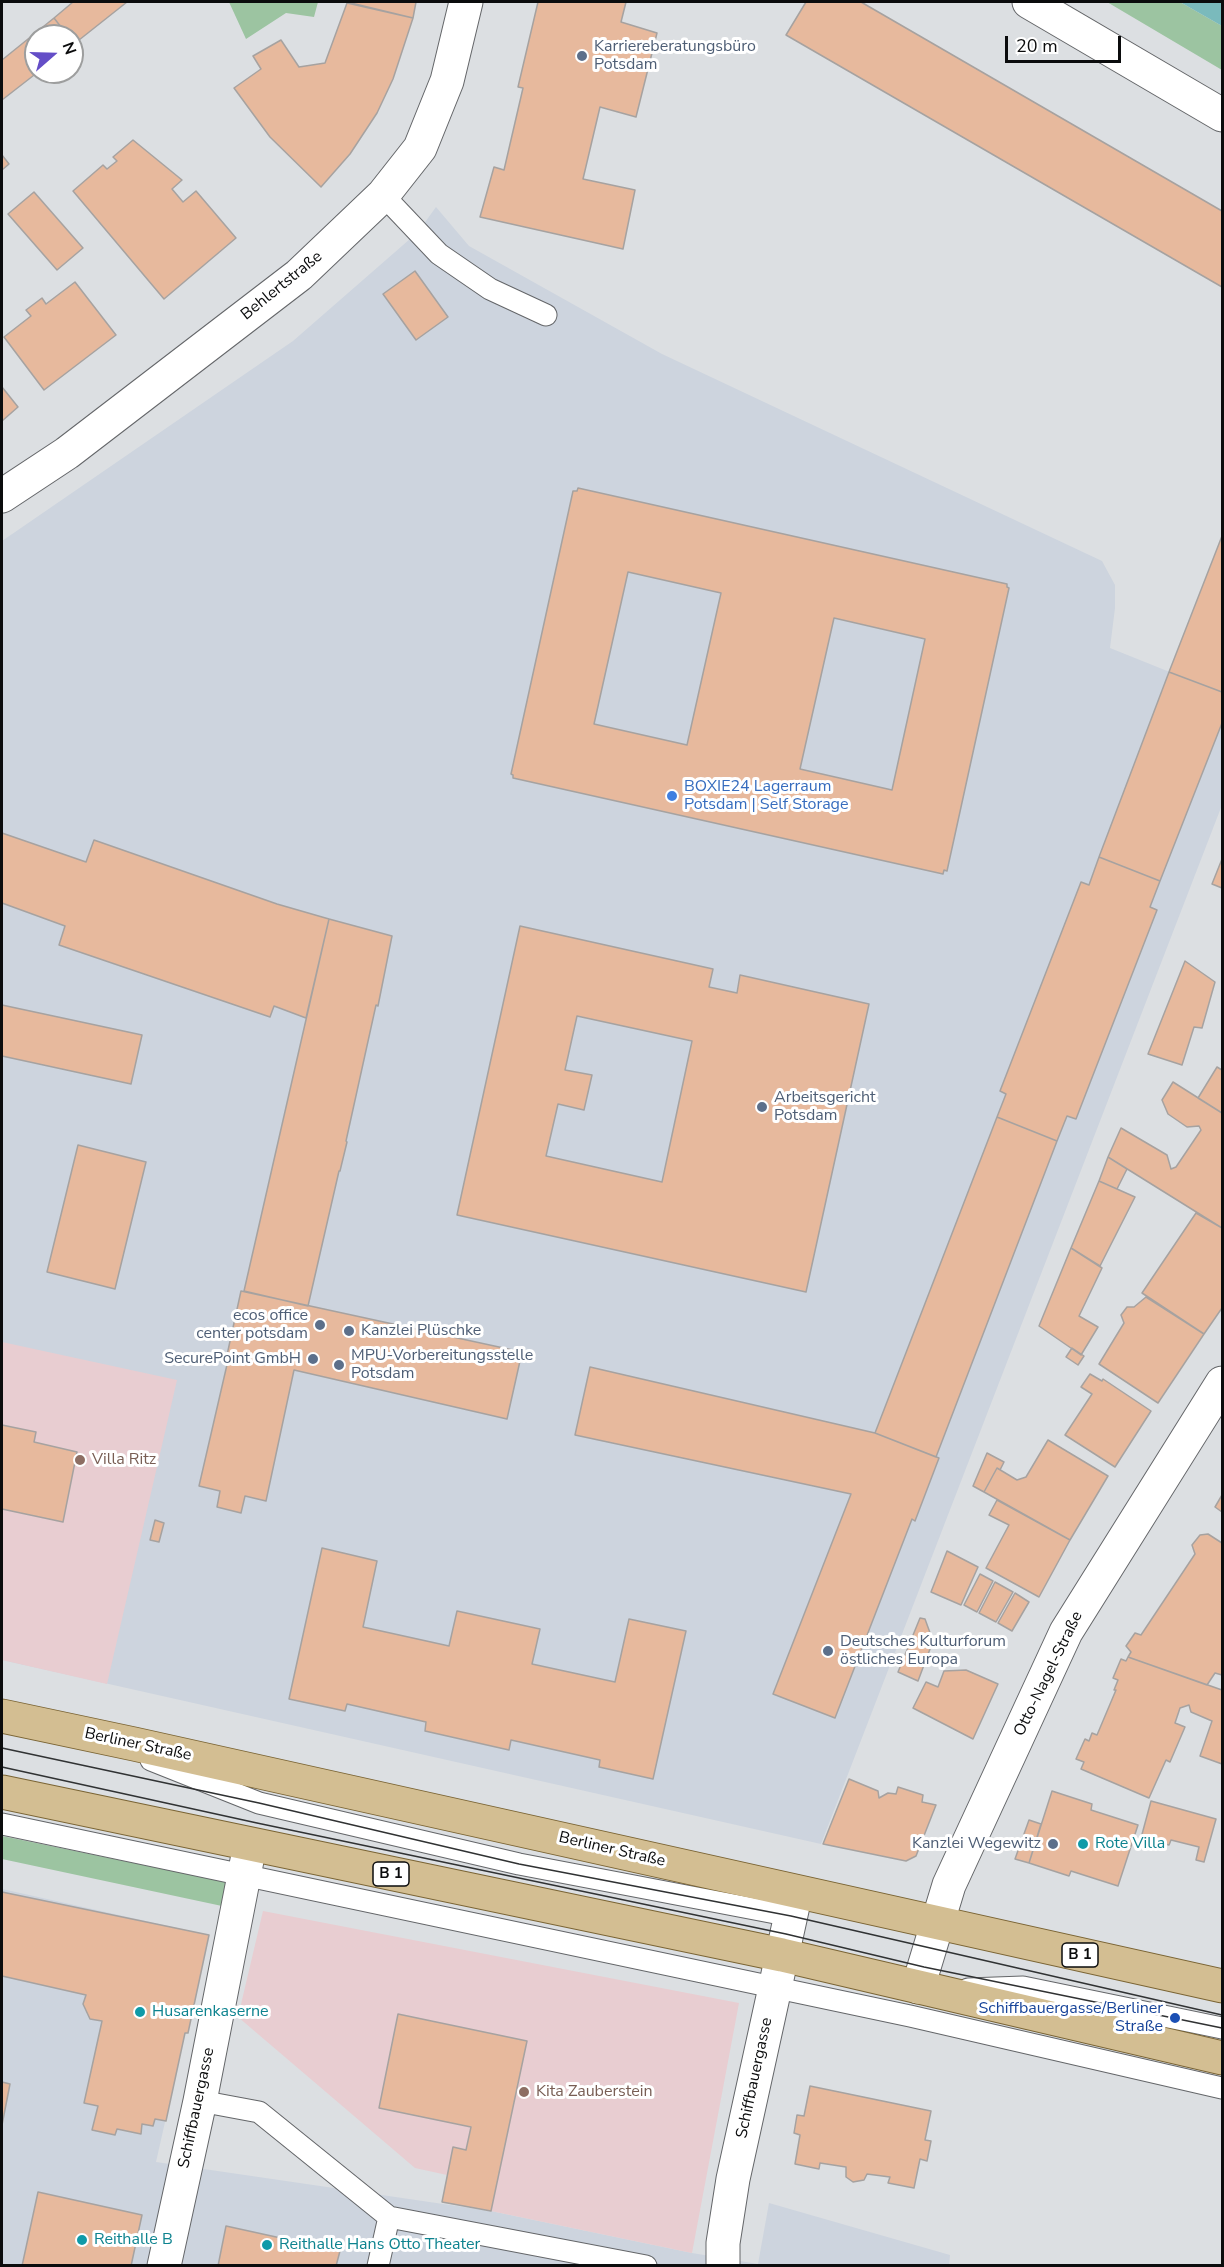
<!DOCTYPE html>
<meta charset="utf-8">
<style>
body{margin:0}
#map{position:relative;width:1224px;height:2267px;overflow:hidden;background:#dcdfe2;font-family:"Nunito Sans",sans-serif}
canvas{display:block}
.frame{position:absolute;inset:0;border:3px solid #0b0c0d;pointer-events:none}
.north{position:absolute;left:24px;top:24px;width:60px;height:60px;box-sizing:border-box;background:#fff;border:2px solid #9d9e9e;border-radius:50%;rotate:70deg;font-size:16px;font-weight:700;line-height:24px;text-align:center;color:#0b0c0d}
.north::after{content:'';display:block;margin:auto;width:21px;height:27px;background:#644ec7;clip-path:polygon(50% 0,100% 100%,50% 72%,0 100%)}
.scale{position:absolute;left:1005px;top:36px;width:116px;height:27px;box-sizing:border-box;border:3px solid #0b0c0d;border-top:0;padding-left:8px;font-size:18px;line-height:21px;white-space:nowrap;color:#0b0c0d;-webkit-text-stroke:4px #fff;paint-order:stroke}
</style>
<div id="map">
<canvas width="1224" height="2267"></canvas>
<div class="frame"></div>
<div class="north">N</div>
<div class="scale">20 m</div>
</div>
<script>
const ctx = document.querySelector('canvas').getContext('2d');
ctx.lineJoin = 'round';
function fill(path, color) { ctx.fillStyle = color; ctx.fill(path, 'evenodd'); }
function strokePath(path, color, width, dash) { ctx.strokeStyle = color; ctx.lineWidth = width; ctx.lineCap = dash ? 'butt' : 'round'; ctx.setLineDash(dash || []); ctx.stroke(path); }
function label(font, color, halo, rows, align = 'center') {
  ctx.font = font + ' "Nunito Sans",sans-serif'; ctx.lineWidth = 6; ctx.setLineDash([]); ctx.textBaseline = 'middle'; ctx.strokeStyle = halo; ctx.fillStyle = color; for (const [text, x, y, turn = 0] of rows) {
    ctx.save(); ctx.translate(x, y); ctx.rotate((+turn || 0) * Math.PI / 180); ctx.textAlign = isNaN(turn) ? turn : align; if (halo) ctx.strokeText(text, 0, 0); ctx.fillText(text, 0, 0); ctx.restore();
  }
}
fill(new Path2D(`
 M436,207L469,246L662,354L1102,561L1115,585V608L1110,648L1222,693V805L821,1844L2,1660V541L293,341L418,232Z
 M2,1889L209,1935L188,2033H185L156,2162L491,2211L692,2253L758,2264L769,2203L950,2255L949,2266H2Z`), '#cdd4de');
fill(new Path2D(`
 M2,1342L177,1380L107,1684L2,1660Z
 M263,1911L739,2003L692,2253L491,2211L442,2202L447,2175L415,2168L238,2017Z`), '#e8cdd1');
fill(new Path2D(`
 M229,2H318L314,17L286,13L246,39Z
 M1107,2H1180L1222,26V70Z
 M2,1836L226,1882L222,1906L2,1859Z`), '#9cc4a1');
fill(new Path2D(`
 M1180,2H1222V26Z`), '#7ababc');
const building = new Path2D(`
 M73,2H127L74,44L72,36H68L54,18Z
 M347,2H416L413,18Z
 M538,2H626L621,22L657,33L636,117L600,107L583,179L635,190L623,249L480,217L494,167L504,170L523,88L518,87Z
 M806,2H861L1222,211V287L786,35Z
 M347,3L413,18L393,79L377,113L350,154L321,187L270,137L234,88L261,69L253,56L281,40L299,67L325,63Z
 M54,18L68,36H36V72H38L2,100V60Z
 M133,140L182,180L172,189L183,202L196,191L236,238L164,299L73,191L103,165L107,169L117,161L113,157Z
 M2,155L9,164L2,170Z
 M34,192L83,248L57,270L8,214Z
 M415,271L448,317L416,340L383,294Z
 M75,282L116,335L44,390L4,337L31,316L26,310L42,298L46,304Z
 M2,387L18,407L2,421Z
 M578,488L1007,584V587L1009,588L947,871L944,870L943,874L513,778V775L511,774L573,491H577ZM628,572L721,593L687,745L594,724ZM834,618L925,639L892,790L800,769Z
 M1222,536V692L1169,672Z
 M1169,672L1222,692V723L1160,881L1099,857Z
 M2,833L86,862L94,840L277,904L329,919L306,1018L274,1006L270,1017L59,945L65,926L2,903Z
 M1099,857L1160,881L1150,907L1157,910L1076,1119L1067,1116L1057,1141L997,1117L1006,1094L1000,1091L1081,882L1089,885Z
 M1222,859V888L1212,884Z
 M329,919L392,936L378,1006L376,1005L346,1141L347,1142L340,1171H339L308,1306L244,1291Z
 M520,926L713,969L709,987L737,993L740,975L869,1004L806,1292L457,1215ZM577,1016L692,1041L662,1182L546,1156L558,1104L584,1110L592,1075L565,1070Z
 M1185,961L1215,982L1202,1028L1194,1027L1182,1065L1148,1054Z
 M2,1005L142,1035L131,1084L2,1056Z
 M1217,1067L1222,1070V1113L1198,1098Z
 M1173,1082L1222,1113V1228L1108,1157L1121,1128L1167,1155L1171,1169L1176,1167L1201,1130L1199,1126L1187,1127L1168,1114L1162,1100Z
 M997,1117L1057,1141L936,1457L875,1433Z
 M78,1145L146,1162L115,1289L47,1272Z
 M1108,1157L1127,1169L1117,1189L1099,1181Z
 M1099,1181L1135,1197L1100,1266L1071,1248Z
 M1196,1213L1222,1228V1308L1204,1334L1142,1293Z
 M1071,1248L1102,1268L1079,1316L1098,1327L1081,1355L1039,1326Z
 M241,1291L522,1352L507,1419L294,1370L266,1501L245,1496L241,1513L217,1507L220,1491L199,1486L229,1356L227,1355Z
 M1146,1297L1204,1334L1158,1403L1099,1364L1124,1323L1121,1315L1127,1307H1134Z
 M1072,1348L1084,1356L1078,1365L1066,1357Z
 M590,1367L875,1433L939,1458L915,1521L912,1519L835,1718L773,1694L851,1494L575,1435Z
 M1090,1374L1102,1381L1103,1379L1151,1411L1115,1467L1065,1435L1092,1394L1081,1387Z
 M2,1425L36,1432L34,1442L77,1452L63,1522L2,1509Z
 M1048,1440L1108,1476L1070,1540L984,1492L997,1468L1017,1480L1026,1477Z
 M987,1453L1004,1462L1000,1470L997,1468L984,1492L973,1486Z
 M1222,1495V1512L1215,1507Z
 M997,1500L1070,1540L1039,1597L986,1568L1009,1525L989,1515Z
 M155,1520L164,1523L159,1542L150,1540Z
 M1208,1534L1222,1543V1675L1215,1673L1207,1685L1128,1657L1131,1652L1126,1646L1135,1633L1141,1635L1195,1554L1192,1545L1200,1535Z
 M322,1548L377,1561L363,1627L449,1646L457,1611L540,1629L532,1664L615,1682L629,1619L686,1631L653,1779L599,1767L600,1760L511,1740L509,1750L425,1731L426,1722L347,1704L345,1711L289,1699Z
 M947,1551L978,1567L961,1605L931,1592Z
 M980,1574L993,1581L977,1612L964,1605Z
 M995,1582L1013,1592L996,1622L979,1613Z
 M1015,1593L1029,1602L1012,1631L998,1623Z
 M920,1618L925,1619L933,1641L918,1681L898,1672Z
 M1128,1657L1222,1690V1764L1200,1756L1212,1721L1191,1712L1189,1705L1180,1708L1175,1723L1185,1727L1170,1762L1166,1760L1149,1798L1081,1769L1084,1762L1076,1759L1085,1739L1089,1741L1092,1733L1097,1735L1116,1690H1114L1118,1680L1113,1678L1121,1659L1126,1661Z
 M966,1670L998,1684L973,1739L913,1708L926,1682L938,1687L944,1671Z
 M849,1779L878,1791L879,1798L888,1793L896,1794L898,1787L923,1795L922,1802L936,1805L916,1856L906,1861L823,1844Z
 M1052,1791L1092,1804L1091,1810L1138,1825L1118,1886L1071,1871L1069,1876L1029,1863Z
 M1151,1801L1216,1819L1204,1862L1196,1860L1199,1847L1171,1840L1169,1845L1141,1838Z
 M1029,1820L1041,1824L1029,1863L1015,1859Z
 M2,1892L209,1935L188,2033H185L166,2121L155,2119L153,2126L142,2124L141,2134L117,2129L115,2135L92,2130L98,2106L84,2103L102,2021L90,2019L83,2004L86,1995L2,1976Z
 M398,2014L527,2041L491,2211L442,2202L453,2147L466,2150L471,2127L379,2108Z
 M2,2082L10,2084L2,2125Z
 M810,2086L931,2111L925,2140L931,2141L927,2161L920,2159L914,2188L888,2183L890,2177L867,2174L864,2180L853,2182L846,2177V2167L820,2163L819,2169L795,2164L800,2135L794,2133L797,2115L804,2116Z
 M38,2192L142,2215L131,2266H22Z
 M226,2226L340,2251L336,2266H218Z`);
fill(building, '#e7b99d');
strokePath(building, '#a6a2a0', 1.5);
const lane = new Path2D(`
 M383,195L439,254L490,289L546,315
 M151,1760L259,1803L519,1864L791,1916
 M2,1824L910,2016L1222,2088
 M968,1989L1023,1987L1222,2028
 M200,2101L259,2112L389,2217L646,2266
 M378,2266L389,2217`);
const street = new Path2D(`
 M1029,2L1222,115
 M918,1987L949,1885L1066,1632L1222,1383
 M164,2266L200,2101L250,1845
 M723,2266V2243L733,2179L796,1892`);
const secondary = new Path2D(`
 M2,496L67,453L299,275L383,195L420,148L447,81L466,2`);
const primary = new Path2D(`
 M2,1716L134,1744L1222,1986
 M2,1792L782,1955L1222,2058`);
strokePath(lane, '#646669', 23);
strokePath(street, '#646669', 35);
strokePath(secondary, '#646669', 35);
strokePath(primary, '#7a6434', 35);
strokePath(lane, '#fff', 21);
strokePath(street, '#fff', 33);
strokePath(secondary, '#fff', 33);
strokePath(primary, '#d3be92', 33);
strokePath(new Path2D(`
 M2,1748L259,1803L519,1864L791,1916L1222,2015
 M2,1767L257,1823L786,1934L924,1967L1222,2028`), '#303233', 1.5);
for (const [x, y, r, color] of [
 [582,56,6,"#5c6f8a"],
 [672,796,6,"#3f7fe0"],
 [762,1107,6,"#5c6f8a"],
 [320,1325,6,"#5c6f8a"],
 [349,1331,6,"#5c6f8a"],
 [313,1359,6,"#5c6f8a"],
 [339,1365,6,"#5c6f8a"],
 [80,1460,6,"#8d6e63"],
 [828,1651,6,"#5c6f8a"],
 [1053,1844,6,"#5c6f8a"],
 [1083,1844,6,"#0f9aa8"],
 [140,2012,6,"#0f9aa8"],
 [1175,2018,6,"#1a4fb4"],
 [524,2092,6,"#8d6e63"],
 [82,2240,6,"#0f9aa8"],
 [267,2245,6,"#0f9aa8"]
]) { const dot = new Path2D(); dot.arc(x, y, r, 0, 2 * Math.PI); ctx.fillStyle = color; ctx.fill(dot); strokePath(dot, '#fff', 2); }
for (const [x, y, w] of [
 [391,1874,36],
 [1080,1955,36]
]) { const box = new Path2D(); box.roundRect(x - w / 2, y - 12, w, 24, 4.5); ctx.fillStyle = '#fff'; ctx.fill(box); strokePath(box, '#0b0c0d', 1.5); }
label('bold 15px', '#0b0c0d', null, [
 ["B 1",391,1874],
 ["B 1",1080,1955]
]);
label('16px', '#4e5e75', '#fff', [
 ["Karriereberatungsbüro",594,47],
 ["Potsdam",594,65],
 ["Arbeitsgericht",774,1098],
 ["Potsdam",774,1116],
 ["ecos office",308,1316,"right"],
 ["center potsdam",308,1334,"right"],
 ["Kanzlei Plüschke",361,1331],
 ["MPU-Vorbereitungsstelle",351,1356],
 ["Potsdam",351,1374],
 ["SecurePoint GmbH",301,1359,"right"],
 ["Deutsches Kulturforum",840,1642],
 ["östliches Europa",840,1660],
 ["Kanzlei Wegewitz",1041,1844,"right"]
], 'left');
label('16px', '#0b0c0d', '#fff', [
 ["Behlertstraße",282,286,-39],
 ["Otto-Nagel-Straße",1049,1674,-64],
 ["Berliner Straße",138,1745,12],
 ["Berliner Straße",612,1850,13],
 ["Schiffbauergasse",755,2078,-78],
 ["Schiffbauergasse",197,2108,-78]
]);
label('16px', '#366cbe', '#fff', [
 ["BOXIE24 Lagerraum",684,787],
 ["Potsdam | Self Storage",684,805]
], 'left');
label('16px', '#785e54', '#fff', [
 ["Villa Ritz",92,1460],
 ["Kita Zauberstein",536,2092]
], 'left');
label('16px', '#0d838f', '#fff', [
 ["Rote Villa",1095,1844],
 ["Husarenkaserne",152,2012],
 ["Reithalle B",94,2240],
 ["Reithalle Hans Otto Theater",279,2245]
], 'left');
label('16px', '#164399', '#fff', [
 ["Schiffbauergasse/Berliner",1163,2009],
 ["Straße",1163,2027]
], 'right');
</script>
